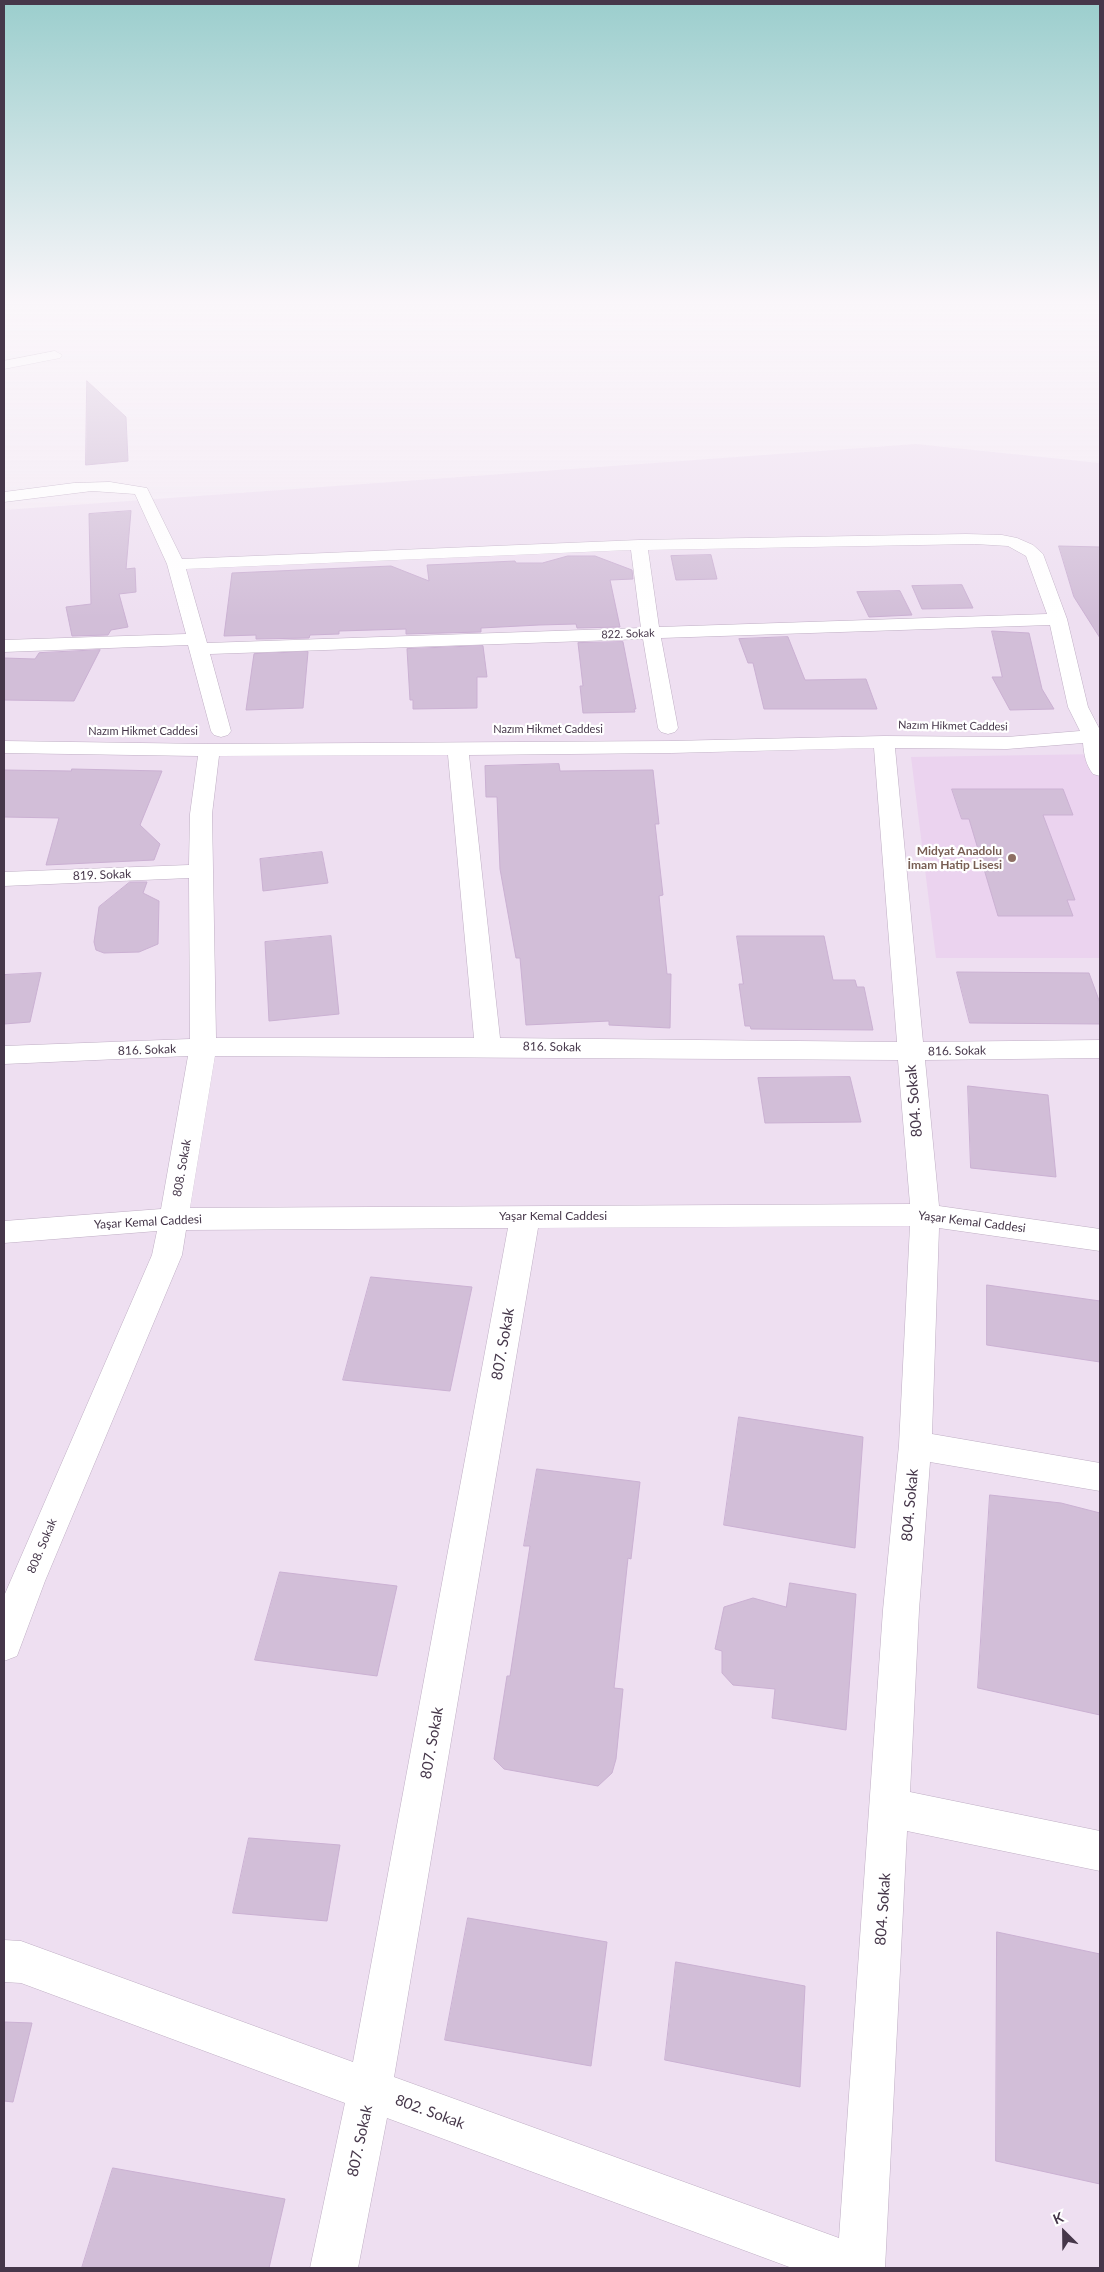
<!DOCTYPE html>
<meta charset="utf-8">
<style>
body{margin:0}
#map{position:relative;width:1104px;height:2272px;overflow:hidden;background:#f4eaf5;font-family:Lato,sans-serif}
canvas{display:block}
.frame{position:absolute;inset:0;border:5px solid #46374a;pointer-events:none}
.north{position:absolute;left:1039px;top:2207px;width:50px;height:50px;-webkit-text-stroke:4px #fff;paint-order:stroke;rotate:337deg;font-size:14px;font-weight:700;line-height:20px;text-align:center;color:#46374a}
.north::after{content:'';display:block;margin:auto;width:18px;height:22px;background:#46374a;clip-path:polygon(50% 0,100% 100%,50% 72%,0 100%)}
</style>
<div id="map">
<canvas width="1104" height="2272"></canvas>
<div class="frame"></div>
<div class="north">K</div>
</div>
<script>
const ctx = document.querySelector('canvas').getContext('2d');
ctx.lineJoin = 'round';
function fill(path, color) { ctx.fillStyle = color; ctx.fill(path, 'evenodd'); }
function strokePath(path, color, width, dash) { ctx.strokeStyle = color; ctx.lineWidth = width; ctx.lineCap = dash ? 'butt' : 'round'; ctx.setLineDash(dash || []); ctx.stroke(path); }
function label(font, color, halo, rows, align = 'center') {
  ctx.font = font + ' Lato,sans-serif'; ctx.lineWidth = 4.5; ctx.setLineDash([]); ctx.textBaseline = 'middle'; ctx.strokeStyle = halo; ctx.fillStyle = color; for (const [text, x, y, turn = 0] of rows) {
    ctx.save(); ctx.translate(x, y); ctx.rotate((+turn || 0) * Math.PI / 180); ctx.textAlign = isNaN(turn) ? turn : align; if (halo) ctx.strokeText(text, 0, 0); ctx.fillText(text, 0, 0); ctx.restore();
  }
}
fill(new Path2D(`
 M916,444L1100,463V2268H4V510Z`), '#eedff1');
fill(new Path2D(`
 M1100,754V958H936L911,757Z`), '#ebd3ef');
const building = new Path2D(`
 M87,381L126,417L128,461L86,465Z
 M131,511L126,569L135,568L136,592L119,594L128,627L111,630L108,635L72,636L66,607L91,604L89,514Z
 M1059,546L1100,547V638L1074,597Z
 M711,555L717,579L676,580L671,556Z
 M568,556H595L632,570L633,579L610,580L620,627L577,628L576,624L539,625L481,628V632L406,634V629L339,631V634L310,635L309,638L256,639V635L224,636L232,573L391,566L429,581L427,565L515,561L516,563H542Z
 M962,585L973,608L922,609L912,586Z
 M900,591L912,615L869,617L857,592Z
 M992,631L1029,633L1042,689L1054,709L1010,710L992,677H1002Z
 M788,637L805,680L866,679L877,709H764L753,663H748L739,639Z
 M623,642L636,709H634L635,712L583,713L580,686H583L578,643Z
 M483,646L487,677H477V708L413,709V700H410L407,649Z
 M100,650L74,701L4,700V658L35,659L39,653Z
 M308,652L303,708L246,710L254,654Z
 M559,764L560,771L653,770L659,824H655L663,895L659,896L667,974H671L670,1028L609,1025V1021L526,1025L520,958H516L500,869L497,797H486L485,766Z
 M72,769L162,771L140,825L160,844L154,860L46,865L59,818L4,817V770L71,771Z
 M952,789H1063L1073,815H1043L1075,900H1067L1073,916H998L969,819H962Z
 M322,852L328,883L263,891L260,859Z
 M130,882H147L143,893L159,901L158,944L139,952L104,953L96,950L94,942L99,907Z
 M331,936L339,1014L269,1021L265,942Z
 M737,936H824L833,980H855L857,987H864L873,1030L751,1029L750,1026H745L739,984H743Z
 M957,972L1089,973L1100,1003V1024L970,1023Z
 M41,973L30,1022L4,1024V975Z
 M850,1077L861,1122L765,1123L758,1078Z
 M968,1086L1048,1095L1056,1177L971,1168Z
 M371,1277L472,1287L450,1391L343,1380Z
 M987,1285L1100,1301V1362L987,1345Z
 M739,1417L863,1437L855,1548L724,1525Z
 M537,1469L640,1482L631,1559L628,1558L614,1688L623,1689L616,1759L612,1773L598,1786L504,1769L494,1759L507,1676H510L530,1546H524Z
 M990,1495L1061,1503L1100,1513V1715L978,1688Z
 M280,1572L397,1586L377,1676L255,1660Z
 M790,1583L856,1594L846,1730L772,1718L775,1689L733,1685L722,1673V1651L715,1649L724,1607L753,1598L786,1607Z
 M249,1838L340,1845L327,1921L233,1913Z
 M468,1918L607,1942L591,2066L445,2040Z
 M997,1932L1100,1954V2184L996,2161Z
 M676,1962L805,1986L800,2087L665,2060Z
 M4,2022L32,2023L13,2102L4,2101Z
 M113,2168L285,2199L269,2268H82Z`);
fill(building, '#d2bed8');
strokePath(building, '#cbb1d3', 1);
const minor = new Path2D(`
 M55,351L62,355L60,358L4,369V361Z
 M110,482L147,488L182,559L639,540L966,534L1002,535L1017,538L1033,545L1043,554L1067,619L1088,707L1100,730V776L1093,774C1086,765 1084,755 1083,743L1007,749L895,748L923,1042L1100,1040V1058L925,1060L939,1206L1100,1229V1251L939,1228L932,1434L1100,1463V1491L930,1462L919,1610L910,1792L1100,1831V1871L907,1831L885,2268H792L387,2118L358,2268H310L345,2103L21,1983L4,1982V1940L21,1941L353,2062L508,1228L186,1230L182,1255L45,1581L17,1656L4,1661V1596L152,1255L157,1231L4,1243V1221L161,1209L188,1056L4,1064V1046L190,1039L189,878L4,886V872L189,865L190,814L198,756L4,753V741L209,744L671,741L884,736L1007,737L1080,731L1068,707L1050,625L661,638L678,728L675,732L668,734L661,732L658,728L643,639L210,654L231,731L228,735L221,737L214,735L211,731L188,645L4,652V640L186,634L167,564L135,494L92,491L4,502V492L74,483ZM975,544L1008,546L1026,556L1047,614L659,627L648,550ZM631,550L641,628L207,643L186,569ZM874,748L897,1042L500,1038L469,755L671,753ZM448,755L474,1038H216L212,814L219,756ZM215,1056L898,1060L910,1204L190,1208ZM910,1226L899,1445L883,1610L839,2238L394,2077L538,1228Z`);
strokePath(minor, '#c0afc5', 1);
fill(minor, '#fff');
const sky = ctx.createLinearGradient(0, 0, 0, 618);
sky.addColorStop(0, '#9bcecd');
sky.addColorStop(0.49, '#faf6fa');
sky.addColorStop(1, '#faf6fa00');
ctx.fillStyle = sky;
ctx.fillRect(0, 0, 1104, 618);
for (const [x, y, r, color] of [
 [1012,858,5,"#8d6e63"]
]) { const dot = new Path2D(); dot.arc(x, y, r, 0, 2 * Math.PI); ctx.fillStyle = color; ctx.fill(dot); strokePath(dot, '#fff', 2); }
label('11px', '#46374a', '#fff', [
 ["822. Sokak",628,634,-2],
 ["Nazım Hikmet Caddesi",953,726,1],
 ["Nazım Hikmet Caddesi",548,729],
 ["Nazım Hikmet Caddesi",143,731]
]);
label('bold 12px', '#785e54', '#fff', [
 ["Midyat Anadolu",1002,851],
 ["İmam Hatip Lisesi",1002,865]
], 'right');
label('12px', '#46374a', '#fff', [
 ["819. Sokak",102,875,-2],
 ["816. Sokak",552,1047,1],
 ["816. Sokak",147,1050,-2],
 ["816. Sokak",957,1051,-1],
 ["808. Sokak",182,1168,-80],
 ["Yaşar Kemal Caddesi",553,1216],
 ["Yaşar Kemal Caddesi",148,1222,-3],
 ["Yaşar Kemal Caddesi",972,1222,7],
 ["808. Sokak",42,1546,-67]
]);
label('15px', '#46374a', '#fff', [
 ["804. Sokak",914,1101,-95],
 ["807. Sokak",503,1344,-80],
 ["804. Sokak",910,1505,-85],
 ["807. Sokak",432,1743,-80],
 ["804. Sokak",883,1909,-86],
 ["802. Sokak",430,2112,20],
 ["807. Sokak",360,2141,-78]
]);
</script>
